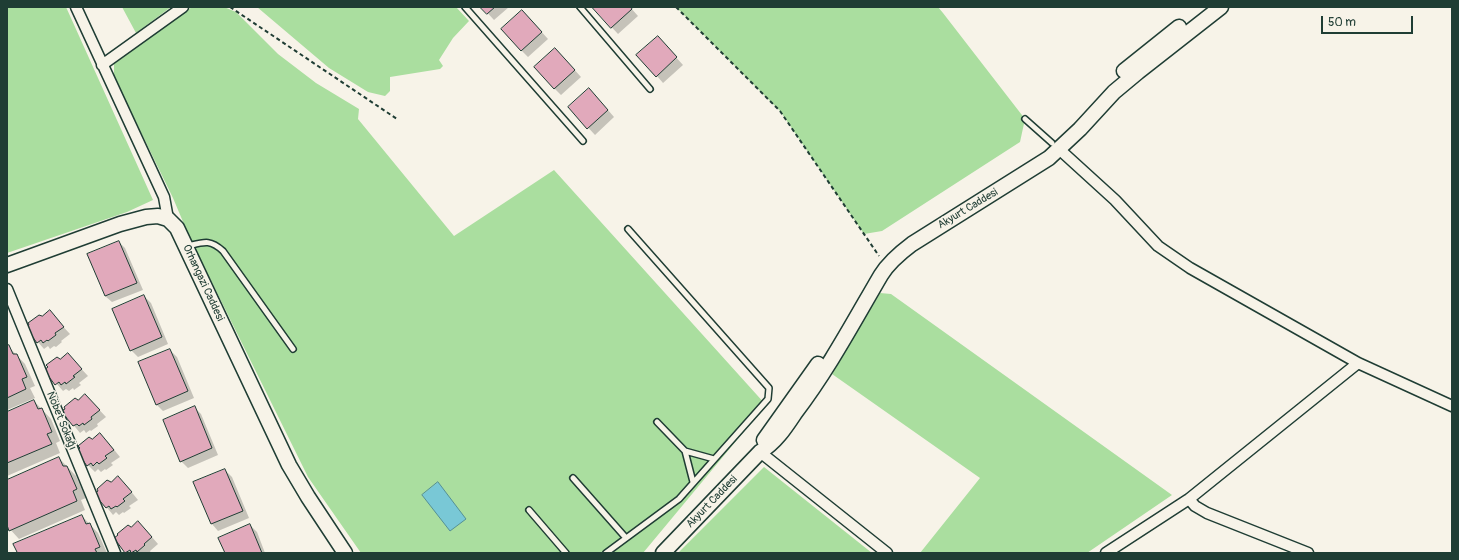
<!DOCTYPE html>
<meta charset="utf-8">
<style>
body{margin:0}
#map{position:relative;width:1459px;height:560px;overflow:hidden;background:#f7f3e8;font-family:Pangolin,sans-serif}
canvas{display:block}
.frame{position:absolute;inset:0;border:8px solid #1f3d34;pointer-events:none}
.scale{position:absolute;left:1321px;top:16px;width:92px;height:18px;box-sizing:border-box;border:2px solid #1f3d34;border-top:0;padding-left:5px;font-size:12px;line-height:14px;white-space:nowrap;color:#1f3d34;-webkit-text-stroke:3px #f7f3e8;paint-order:stroke}
</style>
<div id="map">
<canvas width="1459" height="560"></canvas>
<div class="frame"></div>
<div class="scale">50 m</div>
</div>
<script>
const ctx = document.querySelector('canvas').getContext('2d');
ctx.lineJoin = 'round';
function fill(path, color) { ctx.fillStyle = color; ctx.fill(path, 'evenodd'); }
function strokePath(path, color, width, dash) { ctx.strokeStyle = color; ctx.lineWidth = width; ctx.lineCap = dash ? 'butt' : 'round'; ctx.setLineDash(dash || []); ctx.stroke(path); }
function label(font, color, halo, rows, align = 'center') {
  ctx.font = font + ' Pangolin,sans-serif'; ctx.lineWidth = 3; ctx.setLineDash([]); ctx.textBaseline = 'middle'; ctx.strokeStyle = halo; ctx.fillStyle = color; for (const [text, x, y, turn = 0] of rows) {
    ctx.save(); ctx.translate(x, y); ctx.rotate((+turn || 0) * Math.PI / 180); ctx.textAlign = isNaN(turn) ? turn : align; if (halo) ctx.strokeText(text, 0, 0); ctx.fillText(text, 0, 0); ctx.restore();
  }
}
fill(new Path2D(`
 M7,7H66L153,200L127,212L7,253Z
 M122,7H171L136,33Z
 M192,7H224L236,12L278,54L316,83L359,109L358,119L454,236L554,170L766,405L643,553H361L308,477L189,236L173,198L114,77V64Z
 M257,7H456L469,21L453,38L439,60L443,66L440,69L390,77V91L385,96L368,92L329,68Z
 M676,7H938L943,13L1025,119L1020,142L882,231L864,234L780,111Z
 M880,293L891,294L1172,495L1087,553H920L980,478L832,374Z
 M764,467L872,553H678Z`), '#aade9f');
const water = new Path2D(`
 M438,482L466,519L450,531L422,495Z`);
fill(water, '#79c8d6');
strokePath(water, '#559095', 1);
fill(new Path2D(`
 M482,7H509L494,20Z
 M593,7H630L638,16L618,34Z
 M529,18L548,39L528,57L521,50Z
 M664,44L683,65L663,83L657,76Z
 M562,56L581,77L561,95L554,88Z
 M596,96L614,117L595,135L569,107Z
 M119,242L125,248L143,290L112,302L105,296Z
 M144,296L151,303L168,344L138,357L131,350Z
 M42,317L56,319L70,334L61,341L62,342L56,347L54,346L50,349L48,346L44,349L38,342Z
 M8,346L25,364L35,386L30,388L35,398L7,410V347Z
 M170,350L177,357L194,398L163,411L156,404Z
 M60,360L74,361L88,376L79,383L81,385L74,390L73,388L69,391L66,389L63,391L45,370Z
 M34,401L51,419L60,441L56,443L60,453L7,476V413Z
 M78,401L92,402L106,417L97,424L98,426L91,431L90,430L86,433L84,430L80,433L63,412Z
 M194,407L201,414L218,455L188,468L181,461Z
 M92,440L107,441L120,457L111,463L113,465L106,470L105,469L101,472L98,469L95,472L88,465Z
 M59,458L76,476L86,498L81,500L85,510L19,539L7,526V481Z
 M225,470L232,477L249,518L218,531L212,524Z
 M125,484L138,500L129,506L131,508L124,513L123,512L119,515L116,512L113,515L96,494Z
 M82,516L98,533L107,553H17Z
 M250,525L257,532L265,553H226Z
 M131,528L145,529L158,544L150,551L151,553H127L116,539Z`), '#0003');
const building = new Path2D(`
 M480,7H495L487,14Z
 M592,7H631L632,9L611,28Z
 M522,10L542,32L521,51L501,29Z
 M658,36L677,57L656,77L636,55Z
 M555,48L575,70L554,89L534,67Z
 M589,88L608,110L587,129L568,107Z
 M119,241L137,283L105,296L87,254Z
 M144,295L162,337L130,351L112,309Z
 M50,310L64,327L55,333L56,335L48,341L47,340L43,343L41,340L37,343L26,328L29,325L28,323L39,315L42,316Z
 M9,345L13,354H17L27,377L22,379L26,389L7,398V346Z
 M170,349L188,391L156,405L138,362Z
 M68,353L82,369L73,376L75,377L66,384L65,382L61,385L59,382L55,385L44,370L48,367L46,365L57,357L60,359Z
 M85,394L100,410L91,417L92,419L84,425L83,423L79,426L77,424L73,426L61,411L65,409L64,407L75,398L78,400Z
 M34,400L38,409L42,408L52,432L47,434L52,444L7,463V412Z
 M195,406L212,448L180,462L163,420Z
 M100,433L114,450L105,456L107,458L99,464L97,462L93,466L91,463L87,466L76,451L80,448L78,446L89,437L92,439Z
 M59,457L63,466H67L77,489L73,491L77,501L9,531L7,525V480Z
 M225,469L243,511L211,524L193,482Z
 M118,476L132,492L123,499L125,501L117,507L116,506L111,509L109,506L106,508L94,494L98,491L97,489L107,480L111,482Z
 M82,515L86,524L90,523L100,547L95,549L97,553H15L17,552L13,544Z
 M138,521L152,537L144,544L145,545L137,552L136,550L131,553L130,550L125,553L114,538L118,535L117,534L128,525L131,527Z
 M250,524L262,553H225L218,538Z`);
fill(building, '#e1a9bb');
strokePath(building, '#1f3d34', 1);
const lane = new Path2D(`
 M465,7L583,141
 M580,7L650,89
 M1025,119L1052,143
 M188,246C204,242 210,239 223,251L293,349
 M657,422L685,451L714,459
 M685,451L693,482
 M573,478L626,538
 M529,510L566,553
 M606,553L679,499L768,399L769,388L628,229`);
const street = new Path2D(`
 M76,7L164,197L168,219
 M102,65L183,7
 M1059,149L1115,200L1158,246L1190,268L1358,363L1452,406
 M7,289L115,553
 M760,452L887,553
 M1189,499L1195,506L1207,513L1308,553
 M1106,553L1189,499L1358,363`);
const secondary = new Path2D(`
 M1124,71L1179,27
 M7,265L120,224L146,217L158,216L168,219L177,228L186,247L289,465L308,497L345,553
 M764,440L818,364
 M663,553L760,452C776,442 785,428 795,413C828,370 854,321 881,275C889,262 900,253 912,244L1049,158L1080,129L1114,92L1138,72L1221,7`);
strokePath(lane, '#1f3d34', 8);
strokePath(street, '#1f3d34', 13);
strokePath(secondary, '#1f3d34', 17);
strokePath(new Path2D(`
 M230,7L397,119
 M676,7L780,111L879,256`), '#1f3d34', 2, [4, 3]);
strokePath(lane, '#f7f3e8', 5);
strokePath(street, '#f7f3e8', 10);
strokePath(secondary, '#f7f3e8', 14);
label('11px', '#1f3d34', '#f7f3e8', [
 ["Akyurt Caddesi",968,209,-31],
 ["Orhangazi Caddesi",203,283,65],
 ["Nöbet Sokağı",61,421,68],
 ["Akyurt Caddesi",712,502,-46]
]);
</script>
